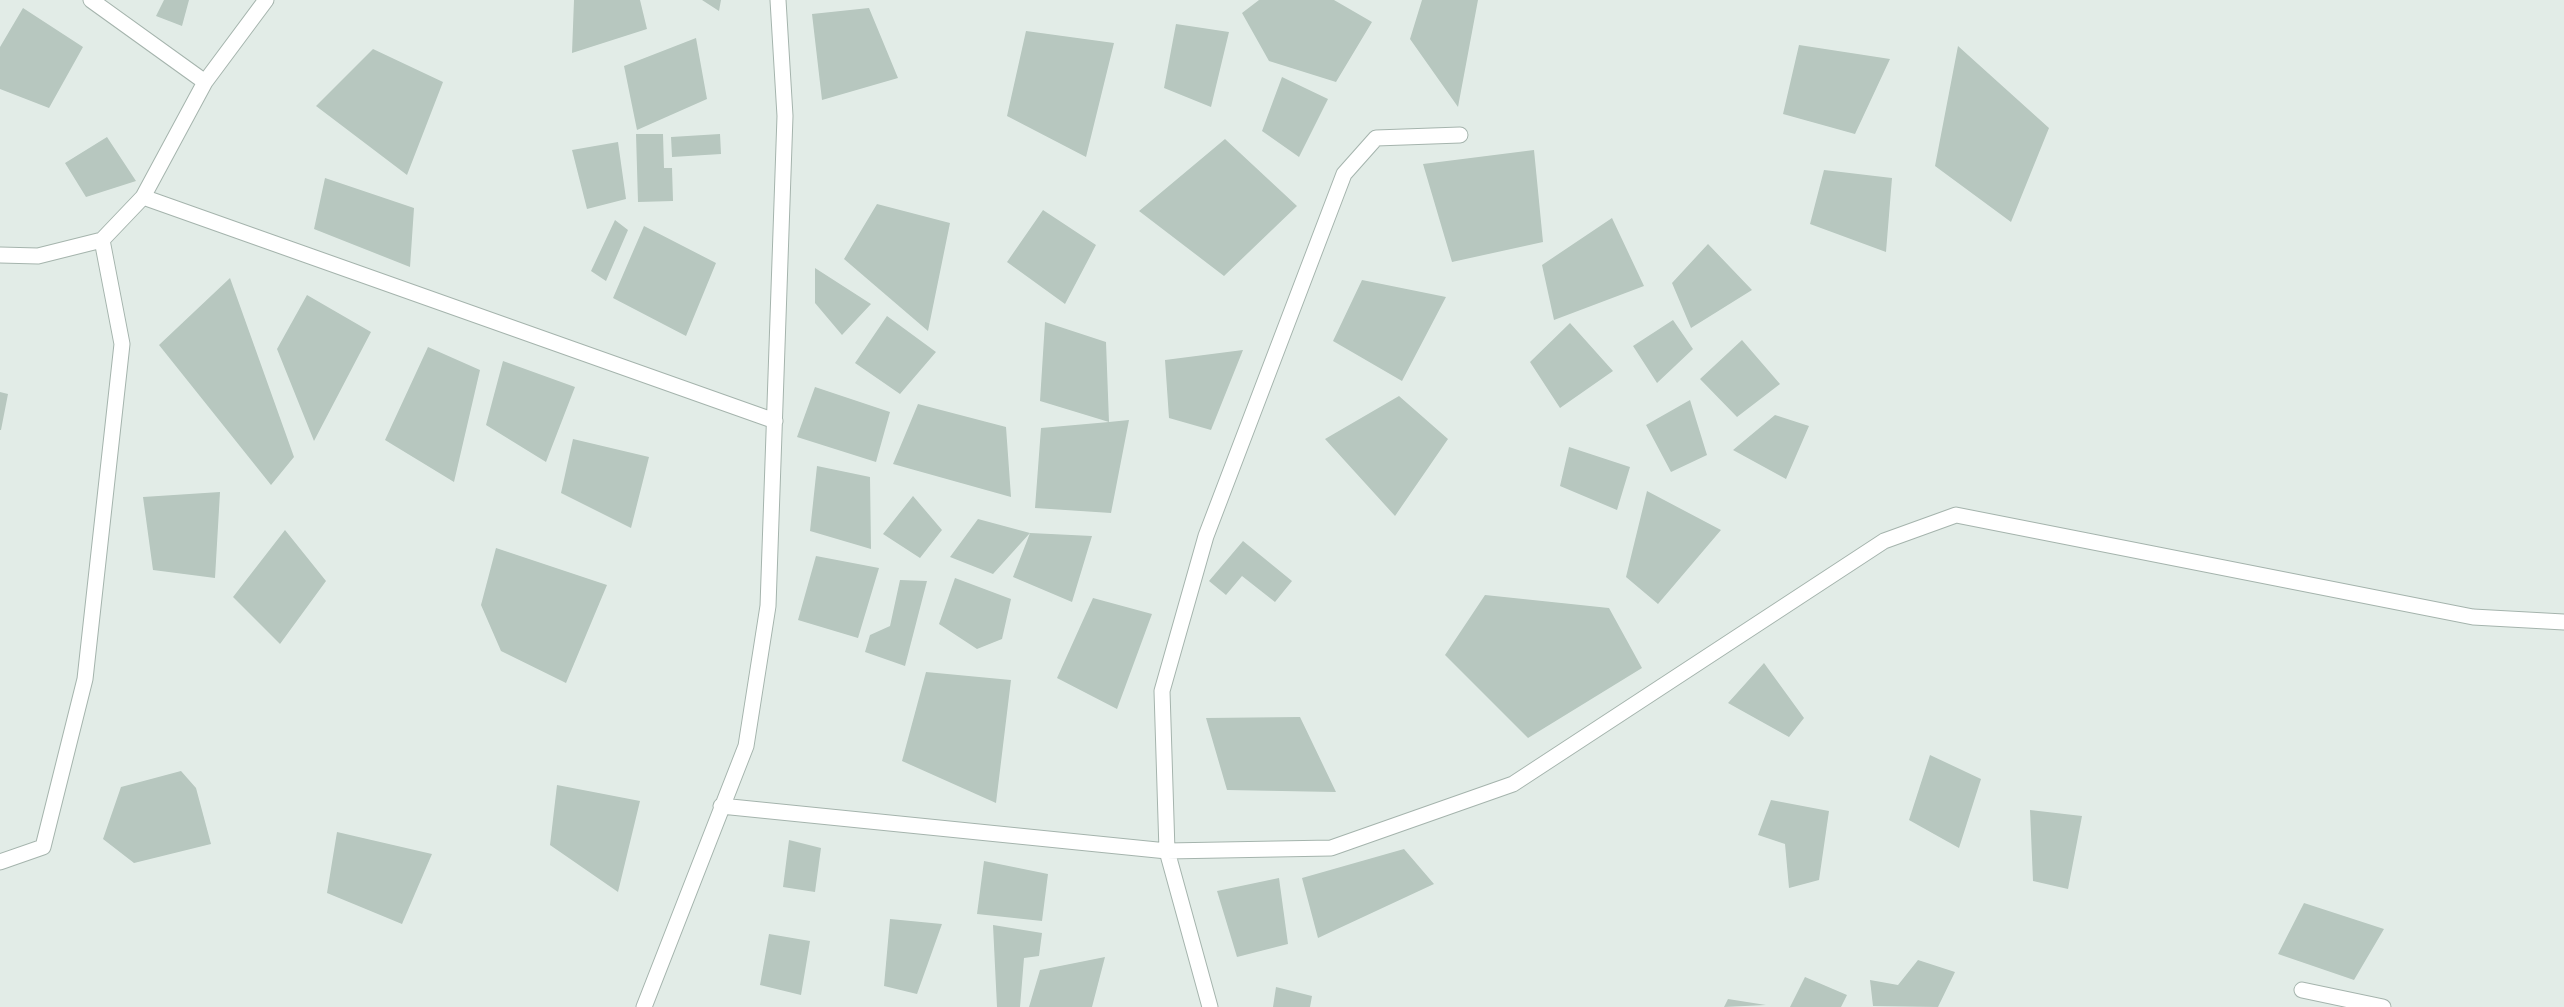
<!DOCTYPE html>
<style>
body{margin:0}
canvas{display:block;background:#e2ece7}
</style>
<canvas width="2564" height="1007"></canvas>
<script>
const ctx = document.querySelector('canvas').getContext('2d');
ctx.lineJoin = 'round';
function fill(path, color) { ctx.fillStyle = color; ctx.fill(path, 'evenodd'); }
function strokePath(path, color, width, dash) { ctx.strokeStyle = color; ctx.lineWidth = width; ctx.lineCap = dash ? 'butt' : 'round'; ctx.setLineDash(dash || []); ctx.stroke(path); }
fill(new Path2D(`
 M164,0H189L182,26L156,16Z
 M574,0H640L647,29L572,53Z
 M702,0H721L719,11Z
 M1259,0H1334L1372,22L1336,82L1269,61L1242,13Z
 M1422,0H1478L1458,107L1410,39Z
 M23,8L83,47L49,108L0,89V47Z
 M869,8L898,78L822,100L812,14Z
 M1176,24L1229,32L1211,107L1164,88Z
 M1026,31L1114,43L1086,157L1007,116Z
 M696,38L707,99L637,130L624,66Z
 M1799,45L1890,59L1855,134L1783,114Z
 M1958,46L2049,128L2011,222L1935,166Z
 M373,49L443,82L407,175L316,106Z
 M1282,77L1328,99L1299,157L1262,131Z
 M636,134H663L664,168H672L673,201L638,202Z
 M720,134L721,154L672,157L671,137Z
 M107,137L136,181L86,197L65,163Z
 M1225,139L1297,206L1224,276L1139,211Z
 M618,142L626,199L587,209L572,150Z
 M1534,150L1543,242L1452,262L1423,164Z
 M1824,170L1892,178L1886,252L1810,224Z
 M325,178L414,208L410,267L314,229Z
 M877,204L950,223L928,331L844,259Z
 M1043,210L1096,245L1065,304L1007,262Z
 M1612,218L1644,286L1554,320L1542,265Z
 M615,220L628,230L606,281L591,271Z
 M644,226L716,263L686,336L613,298Z
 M1708,244L1752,290L1691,328L1672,283Z
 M815,268L871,304L842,335L815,303Z
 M230,278L294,457L271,485L159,345Z
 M1362,280L1446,297L1402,381L1333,341Z
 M307,295L371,332L314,441L277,349Z
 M887,316L936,352L900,394L855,363Z
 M1673,320L1693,349L1657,383L1633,346Z
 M1045,322L1106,342L1109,422L1129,420L1111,513L1035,508L1041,428L1109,422L1040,401Z
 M1570,323L1613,371L1560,408L1530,362Z
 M1742,340L1780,384L1737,417L1700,379Z
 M428,347L480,370L454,482L385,440Z
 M1243,350L1211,430L1169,418L1165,360Z
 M503,361L575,387L546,462L486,425Z
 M815,387L890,412L876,462L797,437Z
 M0,392L8,394L1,430H0Z
 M1399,396L1448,439L1395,516L1325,439Z
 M1690,400L1707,455L1671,472L1646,425Z
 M918,404L1006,427L1011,497L893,464Z
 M1775,415L1809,426L1786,479L1733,450Z
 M573,439L649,457L631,528L561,493Z
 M1569,447L1630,467L1617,510L1560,486Z
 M817,466L870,477L871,549L810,531Z
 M1647,491L1721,530L1658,604L1626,577Z
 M220,492L215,578L153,570L143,497Z
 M913,496L942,530L920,558L883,534Z
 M978,519L1030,533L993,574L950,557Z
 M285,530L326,581L280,644L233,597Z
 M1030,533L1092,536L1072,602L1013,577Z
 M1243,541L1292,581L1275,602L1242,576L1226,595L1209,581Z
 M496,548L607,585L566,683L501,651L481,605Z
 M816,556L879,568L858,638L798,620Z
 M955,578L1011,599L1002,639L977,649L939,624Z
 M900,580L927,581L905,666L865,652L870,635L890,626Z
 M1485,595L1609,608L1642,668L1528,738L1445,655Z
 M1093,598L1152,614L1117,709L1057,678Z
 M1764,663L1804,718L1789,737L1728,703Z
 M926,672L1011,680L996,803L902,761Z
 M1300,717L1336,792L1227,790L1206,718Z
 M1930,755L1981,779L1959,848L1909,820Z
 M181,771L196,788L211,844L134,863L103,839L121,787Z
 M557,785L640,801L618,892L550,845Z
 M1771,800L1829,811L1819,880L1789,888L1785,844L1758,835Z
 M2030,810L2082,816L2068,889L2033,881Z
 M337,832L432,854L402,924L327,893Z
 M789,840L821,848L815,892L783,887Z
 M1404,849L1434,884L1318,938L1302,878Z
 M984,861L1048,874L1042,921L977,914Z
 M1279,878L1288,944L1237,957L1217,891Z
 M2304,903L2384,929L2354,980L2278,954Z
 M890,919L942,924L917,994L884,986Z
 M993,925L1042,933L1039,956L1024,958L1020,1007H997Z
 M769,934L810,941L801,995L760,985Z
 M1105,957L1092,1007H1029L1040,970Z
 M1918,960L1955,972L1938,1007L1873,1006L1870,980L1898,985Z
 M1805,977L1847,995L1841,1007H1790Z
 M1276,987L1312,996L1310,1007H1273Z
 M1728,999L1766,1005L1724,1007Z`), '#b7c7bf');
const minor = new Path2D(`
 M91,0L205,82
 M143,197L775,421
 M0,255L38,256L102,240L143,197L205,82L266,0
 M721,806L1167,851L1331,848L1513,784L1884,541L1956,515L2473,617L2564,622
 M0,862L43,847L85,679L122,344L102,240
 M2302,990L2383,1007
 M644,1007L746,746L768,606L785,116L778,0
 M1210,1007L1167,851L1162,691L1206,536L1344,174L1376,138L1460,135`);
strokePath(minor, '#a5b4ad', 17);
strokePath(minor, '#fff', 15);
</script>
